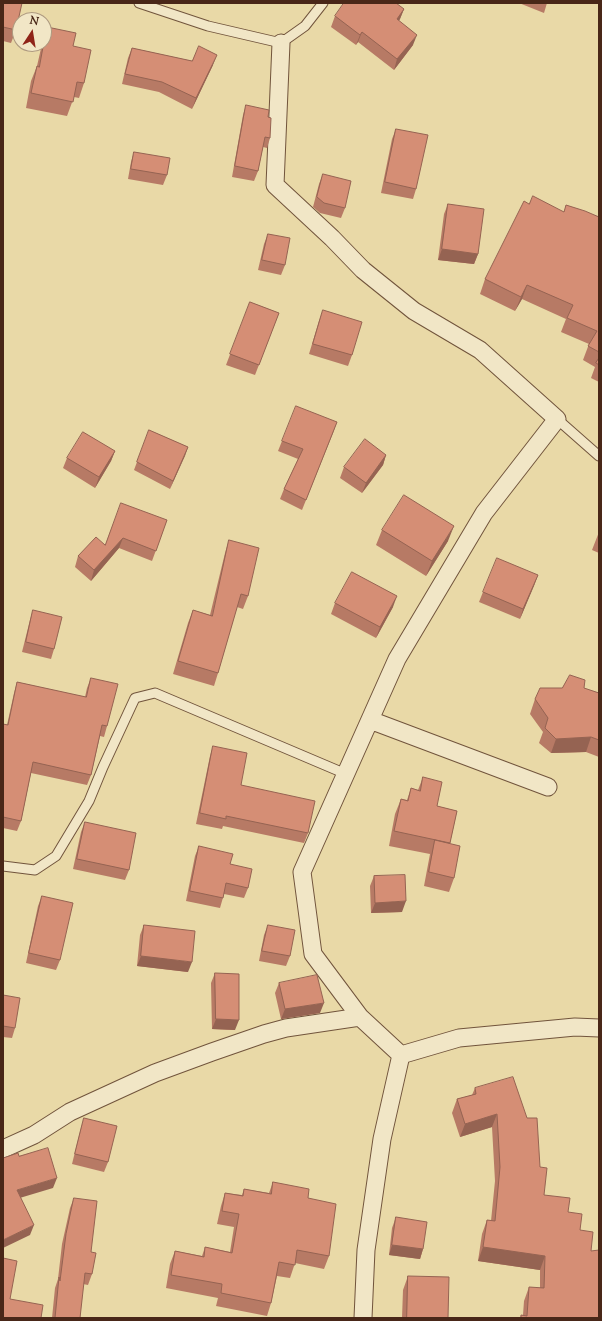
<!DOCTYPE html>
<style>
body{margin:0}
#map{position:relative;width:602px;height:1321px;overflow:hidden;background:#e9d9a7;font-family:"Sorts Mill Goudy",serif}
canvas{display:block}
.frame{position:absolute;inset:0;border:4px solid #492718;pointer-events:none}
.north{position:absolute;left:12px;top:12px;width:40px;height:40px;box-sizing:border-box;background:#f1e6c6;border:1px solid #ae9a80;border-radius:50%;rotate:12deg;font-size:11px;font-weight:700;line-height:16px;text-align:center;color:#492718}
.north::after{content:'';display:block;margin:auto;width:14px;height:18px;background:#8f2418;clip-path:polygon(50% 0,100% 100%,50% 72%,0 100%)}
</style>
<div id="map">
<canvas width="602" height="1321"></canvas>
<div class="frame"></div>
<div class="north">N</div>
</div>
<script>
const ctx = document.querySelector('canvas').getContext('2d');
ctx.lineJoin = 'round';
function strokePath(path, color, width, dash) { ctx.strokeStyle = color; ctx.lineWidth = width; ctx.lineCap = dash ? 'butt' : 'round'; ctx.setLineDash(dash || []); ctx.stroke(path); }
function fill(path, color) { ctx.fillStyle = color; ctx.fill(path, 'evenodd'); }
const lane = new Path2D(`
 M139,3L208,26L281,43L305,26L323,3
 M557,419L599,456
 M3,866L35,870L56,856L89,801L103,767L135,698L155,693L346,774`);
const street = new Path2D(`
 M281,43L275,185L332,238L363,270L414,311L480,350L557,419L484,513L397,659L302,872L313,954L360,1017L401,1055
 M370,720L548,787
 M3,1149L34,1135L70,1112L155,1073L212,1052L264,1034L286,1028L360,1017
 M363,1318L366,1250L382,1139L401,1055L459,1038L575,1027L599,1028`);
strokePath(lane, '#71543c', 11);
strokePath(street, '#71543c', 19);
strokePath(lane, '#f1e6c6', 9);
strokePath(street, '#f1e6c6', 17);
fill(new Path2D(`
 M3,3L16,30L11,43L3,41Z
 M519,3H547L544,13Z
 M404,9L399,21L413,45L394,70L358,42L356,45L331,27L335,16Z
 M47,27L73,46L84,83L79,98L74,97L67,116L26,108L31,81L37,66L42,44H44V37Z
 M132,48L192,61L213,65L192,109L159,92L122,84L128,58Z
 M246,105L268,117L270,138L267,148L263,147L258,171L254,181L232,177L243,115Z
 M396,129L416,189L413,199L381,193L392,139Z
 M134,152L167,175L163,185L128,179L131,162Z
 M323,174L345,208L341,218L320,213L313,207L319,184Z
 M448,204L478,254L474,264L438,260L444,214Z
 M529,204L564,212L566,205L599,217V382L591,378L595,367L583,360L589,344L561,332L566,319L522,299L515,311L480,294L485,279Z
 M268,234L285,265L281,275L258,270L264,244Z
 M250,302L279,313L255,375L226,365Z
 M323,310L352,355L348,366L309,354L319,321Z
 M337,422L302,510L280,499L284,489L298,459L278,451L282,441Z
 M149,430L188,447L170,489L134,470Z
 M115,451L111,461L95,488L63,468L67,458Z
 M386,455L383,465L362,493L340,478L344,467Z
 M167,520L152,561L119,548L91,581L75,567L78,556L105,545Z
 M382,530L448,541L426,576L376,545Z
 M599,532V553L592,550Z
 M229,540L248,596L243,609L237,607L218,673L214,686L173,674L188,623L193,610L210,615L225,553Z
 M538,575L520,619L479,602L483,592Z
 M335,603L393,607L376,638L331,614Z
 M33,610L54,649L51,659L22,652L30,620Z
 M91,678L107,726L104,737L100,736L91,775L87,785L31,773L21,821L17,831L3,828V724L7,725L14,693L17,682L85,697L87,688Z
 M584,688L599,693V757L586,752L551,753L539,743L543,732L530,714L535,699Z
 M213,746L241,785L308,833L304,843L223,826L222,829L196,824L210,756Z
 M423,777L437,806L457,811L450,843L454,878L449,892L424,886L430,854L389,846L395,814L401,799L407,800L411,788L418,790Z
 M85,822L129,870L125,880L73,869L81,832Z
 M199,846L230,864L248,888L244,898L224,894L220,908L186,901L195,856Z
 M374,876L402,912L371,913L370,886Z
 M42,896L60,960L56,970L26,963L38,906Z
 M144,925L188,972L137,966L140,935Z
 M268,925L290,956L286,966L259,961L264,935Z
 M215,973L235,1030L212,1029L211,983Z
 M279,983L320,1013L281,1019L275,993Z
 M3,995L15,1028L12,1038L3,1037Z
 M475,1088L540,1167L544,1195L568,1212L580,1230L591,1251L599,1318H520L521,1315H523L524,1301L529,1287L540,1288V1270L478,1261L482,1234L487,1220L491,1221L495,1181L492,1127L460,1137L452,1113L457,1099L472,1095Z
 M84,1118L108,1162L104,1172L72,1164L81,1128Z
 M273,1182L308,1198L329,1256L324,1269L295,1263L290,1278L277,1276L271,1303L267,1316L216,1306L218,1298L166,1288L170,1264L175,1251L202,1256L205,1247L230,1252L234,1227L217,1224L221,1206L225,1193L242,1195L244,1189L269,1193Z
 M74,1198L91,1252L92,1274L88,1285L83,1284L80,1318H52L55,1288L58,1279L62,1244L70,1208Z
 M396,1217L423,1249L420,1259L389,1255L392,1228Z
 M408,1276L448,1318H402L403,1290Z`), '#b77a65');
fill(new Path2D(`
 M404,9L400,19L393,29L397,19Z
 M362,32L358,42L356,45L360,35Z
 M417,35L413,45L394,70L397,59Z
 M217,55L213,65L192,109L196,98Z
 M442,249L478,254L474,264L438,260Z
 M527,285L522,299L515,311L521,297Z
 M337,422L333,433L302,510L306,500Z
 M188,447L185,456L170,489L173,481Z
 M115,451L111,461L95,488L99,477Z
 M386,455L383,465L362,493L366,483Z
 M454,526L448,541L426,576L432,561Z
 M123,538L119,548L91,581L94,570Z
 M538,575L534,586L520,619L523,609Z
 M397,596L393,607L376,638L380,627Z
 M591,737L586,752L551,753L556,739Z
 M406,901L402,912L371,913L375,903Z
 M141,956L192,962L188,972L137,966Z
 M324,1003L320,1013L281,1019L285,1009Z
 M216,1019L239,1020L235,1030L212,1029Z
 M497,1114L492,1127L460,1137L465,1124Z
 M57,1178L53,1188L13,1200L17,1190Z
 M34,1225L30,1235L3,1248V1240Z
 M392,1245L423,1249L420,1259L389,1255Z
 M483,1247L545,1256L540,1270L478,1261Z`), '#956352');
const building = new Path2D(`
 M3,3H22L16,30L3,27Z
 M344,3H396L404,9L397,19L417,35L397,59L362,32L360,35L335,16Z
 M47,27L76,33L73,46L91,50L84,83L77,82L73,102L31,93L37,66L39,67Z
 M199,46L217,55L196,98L162,82L125,74L132,48L192,61Z
 M246,105L269,110L268,117L271,118L270,138L265,137L258,171L235,166Z
 M396,129L428,135L416,189L385,182Z
 M134,152L170,158L167,175L131,169Z
 M323,174L351,181L345,208L324,203L317,197Z
 M533,196L564,212L566,205L585,211L599,217V352L588,346L597,331L567,318L573,305L527,285L521,297L485,279L524,201L529,204Z
 M448,204L484,209L478,254L442,249Z
 M268,234L290,238L285,265L262,260Z
 M250,302L279,313L259,365L230,354Z
 M323,310L362,322L352,355L313,344Z
 M599,358V365L596,363Z
 M296,406L337,422L306,500L284,489L303,449L282,441Z
 M149,430L188,447L173,481L137,462Z
 M83,432L115,451L99,477L67,458Z
 M365,439L386,455L366,483L344,467Z
 M404,495L454,526L432,561L382,530Z
 M121,503L167,520L156,551L123,538L94,570L78,556L96,537L105,545Z
 M229,540L259,548L248,596L241,594L218,673L178,661L193,610L212,616Z
 M497,558L538,575L523,609L483,592Z
 M352,572L397,596L380,627L335,603Z
 M33,610L62,617L54,649L26,642Z
 M570,675L585,680L584,688L599,693V740L591,737L556,739L545,728L548,718L535,699L540,688H562Z
 M91,678L118,684L107,726L102,725L91,775L33,762L21,821L3,817V724L8,725L17,682L86,697Z
 M213,746L247,753L241,785L315,801L308,833L226,816V819L200,813Z
 M423,777L442,782L437,806L457,811L450,843L394,831L401,799L408,801L411,788L420,791Z
 M85,822L136,833L129,870L77,859Z
 M435,840L460,846L454,878L429,872Z
 M199,846L233,854L230,864L252,869L248,888L226,883L223,898L190,891Z
 M405,875L406,901L375,903L374,876Z
 M42,896L73,903L60,960L29,953Z
 M144,925L195,931L192,962L141,956Z
 M268,925L295,930L290,956L262,951Z
 M215,973L239,974V1020L216,1019Z
 M317,975L324,1003L285,1009L279,983Z
 M3,995L20,998L15,1028L3,1026Z
 M513,1077L527,1118H537L540,1167L547,1168L544,1195L570,1198L568,1212L582,1214L580,1230L593,1232L591,1251L599,1250V1318H521V1315L527,1316L529,1287L544,1288L545,1256L483,1247L487,1220L495,1221L500,1167L497,1114L465,1124L457,1099L476,1094L475,1088Z
 M84,1118L117,1126L108,1162L75,1154Z
 M48,1148L57,1178L17,1190L34,1225L3,1240V1158L18,1153L19,1156Z
 M273,1182L309,1189L308,1198L336,1204L329,1256L297,1250L295,1265L279,1262L271,1303L221,1293L222,1284L171,1275L175,1251L204,1257L205,1247L232,1253L239,1214L222,1211L225,1193L243,1196L244,1189L271,1194Z
 M74,1198L97,1201L91,1252L96,1253L92,1274L85,1273L80,1318H55L59,1277L60,1281L66,1234Z
 M396,1217L427,1222L423,1249L392,1245Z
 M3,1258L17,1261L10,1299L43,1305L41,1318H3Z
 M408,1276L449,1277L448,1318H407Z`);
fill(building, '#d58e75');
strokePath(building, '#956352', 1);
</script>
